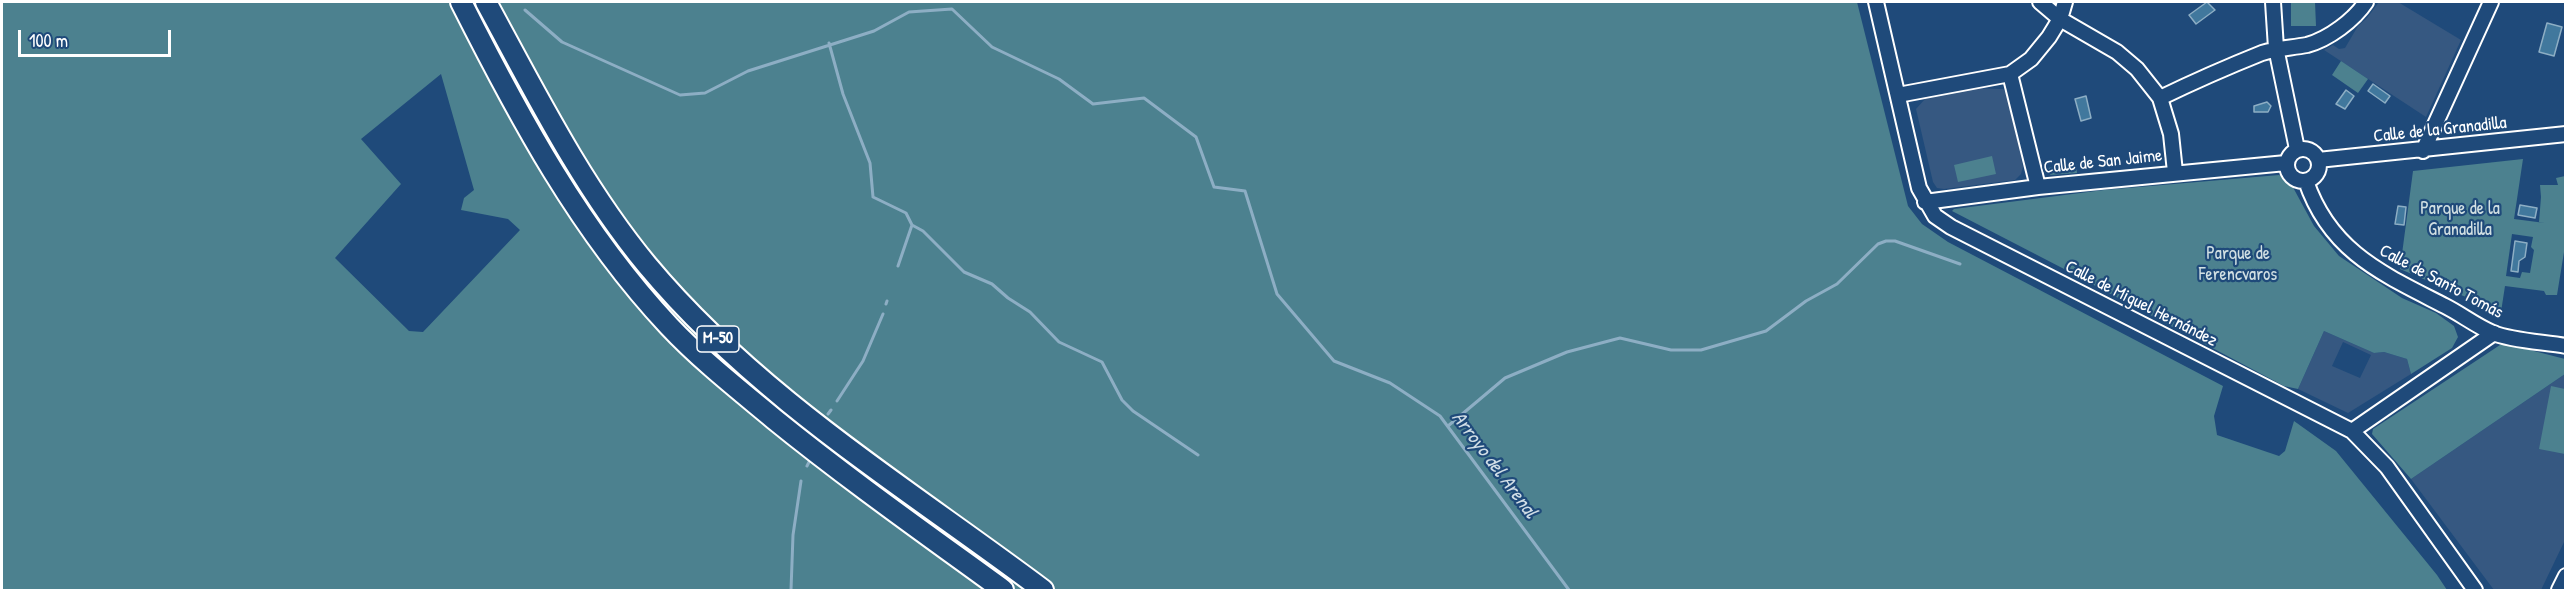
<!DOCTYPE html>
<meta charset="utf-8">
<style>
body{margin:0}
#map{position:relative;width:2567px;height:592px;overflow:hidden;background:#1f4a7a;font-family:"Patrick Hand",sans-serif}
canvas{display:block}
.frame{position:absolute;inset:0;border:3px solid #fff;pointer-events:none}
.scale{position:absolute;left:18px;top:30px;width:153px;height:27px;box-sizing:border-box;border:3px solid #fff;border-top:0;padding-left:8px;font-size:18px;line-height:21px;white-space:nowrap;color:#fff;-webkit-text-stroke:4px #1f4a7a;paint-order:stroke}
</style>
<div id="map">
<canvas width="2567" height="592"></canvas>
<div class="frame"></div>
<div class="scale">100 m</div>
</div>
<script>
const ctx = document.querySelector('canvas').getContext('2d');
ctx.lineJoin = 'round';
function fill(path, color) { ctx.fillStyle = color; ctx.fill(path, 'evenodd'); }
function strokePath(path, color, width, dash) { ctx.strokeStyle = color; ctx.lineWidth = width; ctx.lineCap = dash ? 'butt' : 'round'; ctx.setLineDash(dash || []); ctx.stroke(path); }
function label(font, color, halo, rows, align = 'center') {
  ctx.font = font + ' "Patrick Hand",sans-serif'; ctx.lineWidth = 4.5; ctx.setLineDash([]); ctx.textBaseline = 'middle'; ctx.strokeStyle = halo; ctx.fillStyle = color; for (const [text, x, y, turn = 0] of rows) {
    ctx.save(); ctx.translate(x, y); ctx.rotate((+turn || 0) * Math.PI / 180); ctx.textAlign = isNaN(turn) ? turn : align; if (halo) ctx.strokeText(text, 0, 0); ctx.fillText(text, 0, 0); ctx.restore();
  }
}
fill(new Path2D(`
 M2379,2H2398L2461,40L2426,117L2324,50L2333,45L2339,49L2345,48L2358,26L2367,18Z
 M1962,88L2003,89L2008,94L2023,167L2021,174L2015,180L1944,189L1937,188L1933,182L1916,109L1925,99L1957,93Z
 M2324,331L2374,353L2384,352L2407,359L2411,374L2348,413L2298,389ZM2343,342L2371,355L2360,378L2332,366Z
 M2565,374V540L2541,590H2494L2411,479Z`), '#365881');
fill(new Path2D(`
 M2,2H1857L1908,206L1922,224L1948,242L2223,386L2214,416L2217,435L2279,456L2285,451L2294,421L2336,451L2437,575L2447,590H2ZM441,74L474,190L464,198L461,210L508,219L520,230L423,332L409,331L335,258L401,184L361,139Z
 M2291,2H2315L2316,26H2291Z
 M2341,61L2368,79L2358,93L2332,75Z
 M1992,156L1996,174L1958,182L1954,165Z
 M2523,159L2514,219L2545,223L2539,222L2541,197L2540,185H2558L2556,178L2565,176V246L2557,295H2546L2544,291L2505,286L2501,312L2400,269L2413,171ZM2512,234L2533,237L2531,247L2534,250L2530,273L2522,272L2520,278L2506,276Z
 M2076,164L2077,173L2050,175L2048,168Z
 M2279,175L2289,180L2314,226L2339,256L2402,298L2436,313L2454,326L2458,337L2452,348L2411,374L2407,359L2384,352L2374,353L2324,331L2298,389L2284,386L2073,274L2072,270L2068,271L1952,211L1954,209L2104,190Z
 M2503,343L2565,359V374L2411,479L2372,434L2373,429Z
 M2551,386L2565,389V454L2539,449Z`), '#4c818f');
const water = new Path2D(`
 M2207,2L2215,10L2196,24L2189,15Z
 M2547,23L2562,27L2554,56L2539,52Z
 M2373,84L2390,96L2385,103L2368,91Z
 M2346,90L2354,96L2345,109L2336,104Z
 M2086,96L2091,118L2081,121L2075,99Z
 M2267,102L2271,106L2268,112H2254V106Z
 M2520,205L2537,208L2535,218L2518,215Z
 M2398,206L2406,207L2404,225L2395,224Z
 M2515,241L2527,243L2525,257L2519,261L2518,272L2511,271Z`);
fill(water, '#41789d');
strokePath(water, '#8daec4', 1.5);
strokePath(new Path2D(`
 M525,10L562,42L680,95L705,93L748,71L874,31L909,12L952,9L992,47L1059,79L1093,104L1144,98L1196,137L1214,187L1245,191L1277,294L1334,361L1390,383L1440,416L1569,590
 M829,43L843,94L870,163L873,197L906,213L912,225L898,266
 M912,225L923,231L964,272L992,284L1008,298L1030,312L1059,342L1102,362L1122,400L1133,411L1198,455
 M886,304L887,301
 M837,401L863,361L883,314
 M828,414L831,410
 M1448,426L1505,378L1567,352L1620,338L1671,350H1701L1766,331L1806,301L1837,284L1878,244L1886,241H1895L1960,264
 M807,466L809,462
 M791,590L793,535L801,481`), '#8daec4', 3);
const minor = new Path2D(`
 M1876,2L1919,188L1935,216L1951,227L2352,431L2387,467L2475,590
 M2040,2L2060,19L2117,52L2137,69L2160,98L2171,134L2175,172
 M2273,2L2276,48L2297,149
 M2010,74L2038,187
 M1898,95L2010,74L2031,59L2049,37L2060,19L2065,2
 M2160,98C2193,82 2227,67 2262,53C2277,48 2291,48 2307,45C2329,39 2354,20 2366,2
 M2287 165a16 16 0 1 1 32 0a16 16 0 1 1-32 0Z
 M2423,151L2491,2
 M2318,160L2566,134
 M2306,181C2330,252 2383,274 2445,306C2461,314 2476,326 2493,333C2513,341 2544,342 2566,346
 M1925,202L2038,187L2286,163
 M2352,431L2494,333
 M2559,590L2566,576`);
const highway = new Path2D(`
 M461,2C519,117 580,231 669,326C701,360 738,389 774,419C848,479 926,534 1003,590
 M486,2C535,92 581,185 647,265C757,397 907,488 1043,590`);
strokePath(minor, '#fff', 18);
strokePath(highway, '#fff', 24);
strokePath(minor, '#1f4a7a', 14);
strokePath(highway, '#1f4a7a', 20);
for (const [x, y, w] of [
 [718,339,42]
]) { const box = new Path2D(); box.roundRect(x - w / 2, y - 13, w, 26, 4.5); ctx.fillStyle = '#1f4a7a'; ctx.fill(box); strokePath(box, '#fff', 1.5); }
label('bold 16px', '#fff', null, [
 ["M-50",718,339]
]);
label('18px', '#fff', '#1f4a7a', [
 ["Calle de la Granadilla",2440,130,-6],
 ["Calle de San Jaime",2103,162,-6],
 ["Calle de Santo Tomás",2441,282,28],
 ["Calle de Miguel Hernández",2141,304,27]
]);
label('18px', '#d2e0e3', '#1f4a7a', [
 ["Parque de la",2460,209],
 ["Granadilla",2460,230],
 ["Parque de",2238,254],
 ["Ferencvaros",2238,275]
]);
label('italic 20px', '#d0dde6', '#1f4a7a', [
 ["Arroyo del Arenal",1494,465,53]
]);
</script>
